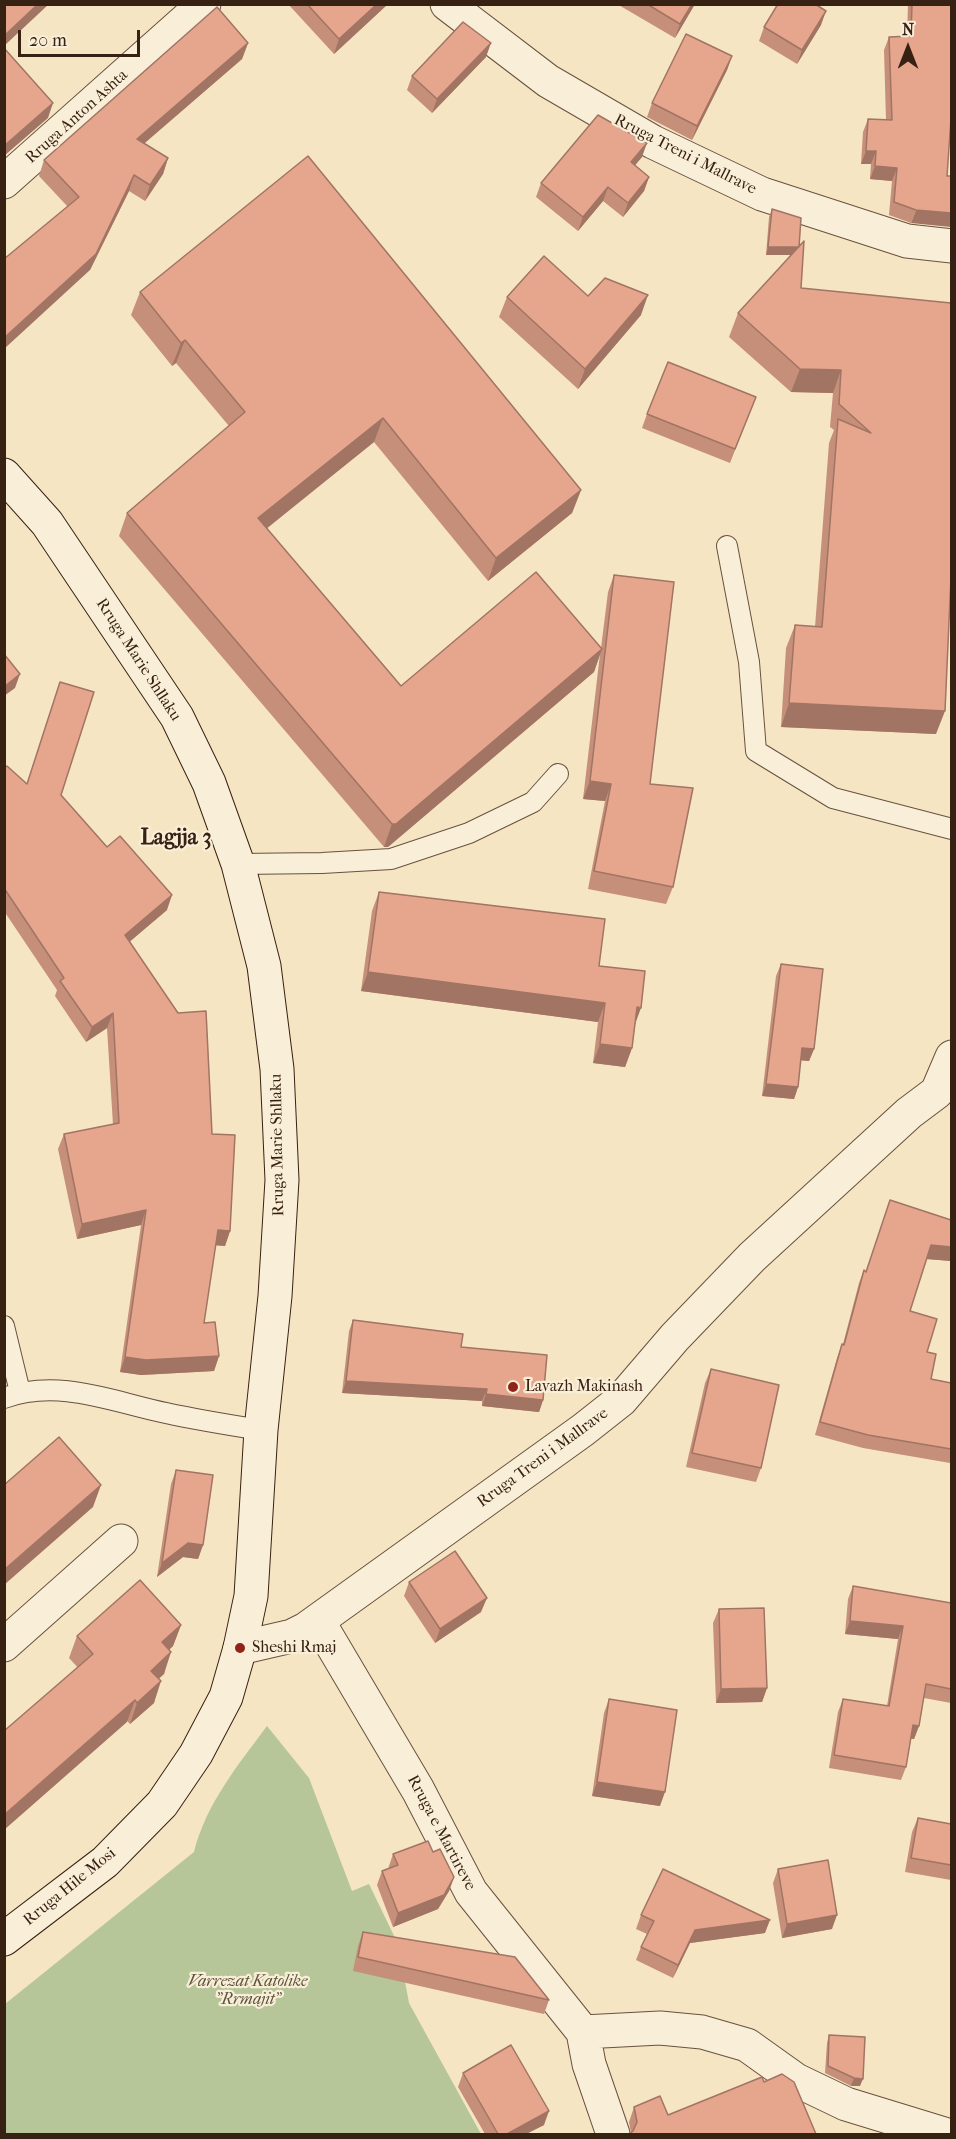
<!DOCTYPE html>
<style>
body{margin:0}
#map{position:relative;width:956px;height:2139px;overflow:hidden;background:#f6e5c3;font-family:"IM FELL French Canon",serif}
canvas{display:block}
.frame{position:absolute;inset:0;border:6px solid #372113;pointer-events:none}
.north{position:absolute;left:878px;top:18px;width:60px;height:60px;-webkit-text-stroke:4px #f9eed8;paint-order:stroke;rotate:0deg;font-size:16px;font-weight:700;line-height:24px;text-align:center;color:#372113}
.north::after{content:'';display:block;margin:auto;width:21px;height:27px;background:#372113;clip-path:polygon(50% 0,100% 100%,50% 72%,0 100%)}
.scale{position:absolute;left:18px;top:30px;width:122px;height:27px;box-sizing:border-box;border:3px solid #372113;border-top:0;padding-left:8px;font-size:18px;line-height:21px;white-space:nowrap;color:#372113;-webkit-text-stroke:4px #f9eed8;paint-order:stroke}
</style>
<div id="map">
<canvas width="956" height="2139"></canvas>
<div class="frame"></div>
<div class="north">N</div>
<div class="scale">20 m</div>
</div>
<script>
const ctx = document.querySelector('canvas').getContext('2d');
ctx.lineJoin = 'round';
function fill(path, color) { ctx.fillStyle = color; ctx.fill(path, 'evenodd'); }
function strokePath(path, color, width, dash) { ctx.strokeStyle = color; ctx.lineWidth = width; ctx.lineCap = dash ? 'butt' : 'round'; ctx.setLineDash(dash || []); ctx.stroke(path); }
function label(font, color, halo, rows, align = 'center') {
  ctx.font = font + ' "IM FELL French Canon",serif'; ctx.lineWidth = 4.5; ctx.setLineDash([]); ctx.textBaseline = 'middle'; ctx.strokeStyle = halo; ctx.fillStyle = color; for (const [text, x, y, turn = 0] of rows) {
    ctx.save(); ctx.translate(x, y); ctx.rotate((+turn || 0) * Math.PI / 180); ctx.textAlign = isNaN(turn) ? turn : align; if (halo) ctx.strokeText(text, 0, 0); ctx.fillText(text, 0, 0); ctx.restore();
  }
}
fill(new Path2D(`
 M267,1726L309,1778L352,1891L369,1884L398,1944L409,2003L481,2134H5V2004L194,1852C206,1804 238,1765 267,1726Z`), '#b6c698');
const service = new Path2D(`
 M727,546L749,662L756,751L833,798L952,829
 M238,864L322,863L391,859L469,833L533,802L558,774
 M4,1326L20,1392
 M4,1398C59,1378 113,1402 166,1413C198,1420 229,1425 261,1430`);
const minor = new Path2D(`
 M447,4L548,81L653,142L762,194L907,241L952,246
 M4,182L204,4
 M318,1621L418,1790L471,1892L583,2032L660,2028L702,2032L747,2045L796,2080L846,2104L944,2134
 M4,1645L121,1541
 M240,1648L292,1636L306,1629L583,1430L621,1400L675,1337L752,1257L909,1113L937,1092L952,1057
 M583,2032L589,2064L613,2134`);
const secondary = new Path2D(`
 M4,475L47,523L177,717L209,783L238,864L264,966L277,1069L282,1180L275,1296L261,1430L251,1596L240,1648L226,1697L196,1754L162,1804L105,1862L4,1939`);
strokePath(service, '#67523f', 22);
strokePath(minor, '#67523f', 35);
strokePath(secondary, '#372113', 35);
strokePath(service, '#f9eed8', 20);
strokePath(minor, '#f9eed8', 33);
strokePath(secondary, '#f9eed8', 33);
fill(new Path2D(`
 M288,4H388L334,54Z
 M617,4H695L675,38Z
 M908,4H951V119L911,223L889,215L892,181L870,179L871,164H861L863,132L868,119L886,120L884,50L889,37L907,36Z
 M821,25L797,64L759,41L764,27Z
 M248,43L242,59L144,143L168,158L163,174L145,201L129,191L90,270L68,207L39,176L44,160Z
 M732,56L727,70L692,140L647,117L652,103Z
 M486,57L432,113L407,90L412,76Z
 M642,157L635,165L649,177L644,191L623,217L603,201L578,231L536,197L541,183Z
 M772,209L799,247L801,288L951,303L936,734L781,727L786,648L795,625L815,627L829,443L834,430L830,427L833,393L791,392L729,337L738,313L792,255H766L769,217Z
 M140,292L581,490L572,513L488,581L374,442L266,528L401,686L601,648L608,592L614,575L650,784L673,887L666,904L588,889L605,801L583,799L600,654L594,672L388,847H384L119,536L127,513L229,426L176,363L172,366L131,315Z
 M588,296L641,315L578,389L499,317L507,297Z
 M756,397L730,463L642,428L647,414Z
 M60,682L61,795L107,847L167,910L130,941L212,1134L230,1231L225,1246L215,1245L204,1323L219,1356L214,1371L141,1375L120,1372L141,1225L77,1239L58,1149L64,1134L113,1125L107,1028L86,1042L55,996L57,990L4,911V768L27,784Z
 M379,892L599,966L632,1048L625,1067L593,1063L598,1022L361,991L372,911Z
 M781,964L814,1049L809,1061L800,1060L798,1087L794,1099L762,1096L776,976Z
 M951,1220V1261L927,1259L910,1311L927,1352L931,1379L951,1383V1467H950V1463L863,1448L815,1435L837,1358L842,1344H843L859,1283L864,1270L866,1272Z
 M353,1320L461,1347L543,1400L539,1412L482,1406V1401L342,1393L349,1331Z
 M711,1369L761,1468L756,1482L686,1467L705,1383Z
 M176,1470L203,1545L198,1559L183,1557L157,1577L171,1484Z
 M409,1582L481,1612L435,1643L404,1596Z
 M853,1586L951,1603V1703L924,1698L919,1726L914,1739H911L906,1767L901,1780L829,1768L838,1712L843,1699L887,1706L898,1639L845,1634L848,1599Z
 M719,1609L767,1688L762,1702L716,1703L713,1623Z
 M181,1625L173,1646L169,1650L164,1674L159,1678L154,1703L130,1724L69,1658L77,1636Z
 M609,1699L660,1806L592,1796L604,1713Z
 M918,1818L951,1824V1880L905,1872L912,1832Z
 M433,1852L454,1877L449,1891L438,1909L393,1927L377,1885L382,1871L388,1869L393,1854Z
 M778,1869L832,1929L782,1938L773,1883Z
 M641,1915L765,1933L690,1943L673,1978L636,1960L641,1947L647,1934L636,1929Z
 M363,1932L549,2000L544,2014L353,1971L358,1946Z
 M829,2035L860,2086H851L825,2073L827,2043Z
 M463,2073L544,2125L526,2134H485L458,2087Z
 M634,2107L668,2115L631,2133L629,2122Z`), '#c68f79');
fill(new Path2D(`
 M38,4H49L4,46V36Z
 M377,4H388L334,54L339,39Z
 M692,4H695L675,38L680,24Z
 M826,11L821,25L797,64L802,50Z
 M248,43L242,59L131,155L137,139Z
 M491,43L486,57L432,113L437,99Z
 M732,56L727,70L692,140L697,126Z
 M53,103L48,118L4,156V146Z
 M647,143L642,157L626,176L631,162Z
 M866,151H876L871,164H861Z
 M168,158L163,174L145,201L150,185Z
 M875,166L897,168L892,181L870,179Z
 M134,175L129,191L90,270L4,349V338Z
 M649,177L644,191L623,217L628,203Z
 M608,187L603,201L578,231L583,217Z
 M916,210L951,213V227L911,223Z
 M768,247H799L797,255H766Z
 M648,295L641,315L578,389L585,369Z
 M185,340L176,363L172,366L181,343Z
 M800,369L841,370L833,393L791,392Z
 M383,418L374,442L250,542L258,518Z
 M581,490L572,513L488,581L496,558Z
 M602,649L594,672L388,847H384L392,824Z
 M20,674L15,688L4,696V687Z
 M789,703L945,711L936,734L781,727Z
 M590,781L611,784L605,801L583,799Z
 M172,895L167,910L120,950L125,935Z
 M368,972L605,1003L598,1022L361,991Z
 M637,1007L641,1008L634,1027Z
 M113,1013L107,1028L86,1042L92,1027Z
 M600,1044L632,1048L625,1067L593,1063Z
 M802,1048L814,1049L809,1061L797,1060Z
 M766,1084L798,1087L794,1099L762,1096Z
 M146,1210L141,1225L77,1239L82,1224Z
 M218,1230L230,1231L225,1246L212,1245Z
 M931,1245L951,1247V1261L926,1259Z
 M219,1356L214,1371L141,1375L120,1372L125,1357Z
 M346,1381L487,1389L482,1401L342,1393Z
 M486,1394L543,1400L539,1412L482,1406Z
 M101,1485L93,1507L4,1585V1570Z
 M188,1543L203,1545L198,1559L183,1557L157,1577L162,1563Z
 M487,1598L481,1612L435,1643L440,1629Z
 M850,1621L903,1626L898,1639L845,1634Z
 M181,1625L173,1646L154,1663L162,1642Z
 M171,1652L164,1674L144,1692L151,1671Z
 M161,1681L154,1703L130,1724L137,1703Z
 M767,1688L762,1702L716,1703L721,1689Z
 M135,1700L127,1722L4,1830V1815Z
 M913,1725L919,1726L914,1739L908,1738Z
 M597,1782L665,1792L660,1806L592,1796Z
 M454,1877L449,1891L438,1909L393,1927L398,1913Z
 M837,1915L832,1929L782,1938L787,1924Z
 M770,1920L765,1933L690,1943L673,1978L678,1965L695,1930Z
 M854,2078L863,2079L860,2086H851Z
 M549,2111L544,2125L526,2134H507Z`), '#a17463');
const building = new Path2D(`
 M4,4H38L4,36Z
 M307,4H377L339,39Z
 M647,4H692L680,24Z
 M778,4H815L826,11L802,50L764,27Z
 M912,4H951V119L947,176H951V213L916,210L894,202L897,168L875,166L876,151H866L868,119L892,120L889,37L911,36Z
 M217,7L248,43L137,139L168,158L150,185L134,175L96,254L4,338V259L79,197L44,160Z
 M463,22L491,43L437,99L412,76Z
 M686,34L732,56L697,126L652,103Z
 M4,48L53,103L4,146Z
 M598,115L647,143L631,162L649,177L628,203L608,187L583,217L541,183Z
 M308,156L581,490L496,558L383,418L258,518L401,686L536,572L602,649L396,824H392L127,513L245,412L185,340L181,343L140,292Z
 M772,209L801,218L799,247H768Z
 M804,241L801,288L951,303V577L945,711L789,703L795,625L822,627L838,419L871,433L839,404L841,370L800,369L738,313Z
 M544,256L588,296L605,278L648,295L585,369L507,297Z
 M668,362L756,397L735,449L647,414Z
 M614,575L674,582L650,784L693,788L673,887L594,871L611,784L590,781Z
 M4,654L20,674L4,687Z
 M60,682L94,692L61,795L107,847L120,836L172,895L125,935L178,1013L206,1011L212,1134L235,1135L230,1231L218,1230L204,1323L215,1322L219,1356L146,1360L125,1357L146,1210L82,1224L64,1134L119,1123L113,1013L92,1027L60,981L64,978L4,888V768L7,766L27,784Z
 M379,892L605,919L599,966L645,971L641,1008L637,1007L632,1048L600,1044L605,1003L368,972Z
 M781,964L823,969L814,1049L802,1048L798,1087L766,1084Z
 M890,1200L951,1220V1247L931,1245L910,1311L937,1319L927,1352L936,1354L931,1379L951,1383V1449L868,1435L820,1422L842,1344L844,1345L864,1270L866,1272Z
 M353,1320L463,1334L461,1347L547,1355L543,1400L486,1394L487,1389L346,1381Z
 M711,1369L779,1385L761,1468L692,1453Z
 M59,1437L101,1485L4,1570V1485Z
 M176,1470L213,1475L203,1545L188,1543L162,1563Z
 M455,1551L487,1598L440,1629L409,1582Z
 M140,1580L181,1625L162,1642L171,1652L151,1671L161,1681L137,1703L135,1700L4,1815V1731L93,1654L77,1636Z
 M853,1586L951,1603V1689L926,1684L919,1726L913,1725L906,1767L834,1755L843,1699L889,1706L903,1626L850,1621Z
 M764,1608L767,1688L721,1689L719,1609Z
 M609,1699L677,1710L665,1792L597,1782Z
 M918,1818L951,1824V1865L911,1858Z
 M428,1841L433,1852L440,1849L454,1877L444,1895L398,1913L382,1871L398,1865L393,1854Z
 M828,1860L837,1915L787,1924L778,1869Z
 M663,1869L770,1920L695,1930L678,1965L641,1947L654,1921L641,1915Z
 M363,1932L515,1957L549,2000L358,1957Z
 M829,2035L865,2037L863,2079L854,2078L828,2066Z
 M511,2045L549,2111L507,2134H498L463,2073Z
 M782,2074L794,2082L816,2134H629L633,2131L637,2122L634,2107L660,2096L668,2115L762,2077L764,2082Z`);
fill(building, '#e6a68d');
strokePath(building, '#a17463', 1.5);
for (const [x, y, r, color] of [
 [513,1387,6,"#8f2418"],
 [240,1648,6,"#8f2418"]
]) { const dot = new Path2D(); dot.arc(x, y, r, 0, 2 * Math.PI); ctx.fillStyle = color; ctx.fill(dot); strokePath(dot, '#f9eed8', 2); }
label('16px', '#372113', '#f9eed8', [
 ["Rruga Anton Ashta",77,117,-42],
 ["Rruga Treni i Mallrave",685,155,27],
 ["Rruga Marie Shllaku",138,660,57],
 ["Rruga Marie Shllaku",278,1145,-91],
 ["Rruga Treni i Mallrave",543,1458,-36],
 ["Rruga e Martireve",441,1833,62],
 ["Rruga Hile Mosi",70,1887,-39]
]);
label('16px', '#372113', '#f9eed8', [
 ["Lavazh Makinash",525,1387],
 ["Sheshi Rmaj",252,1648]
], 'left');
label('italic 16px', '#5d533b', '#f9eed8', [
 ["Varrezat Katolike",248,1982],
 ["\"Rrmajit\"",248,2000]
]);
label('bold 22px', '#372113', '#f9eed8', [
 ["Lagjja 3",176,839]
]);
</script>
